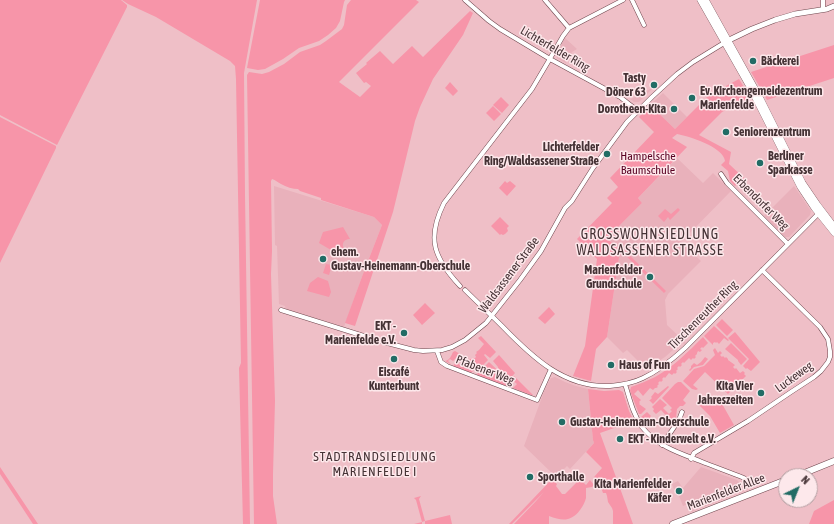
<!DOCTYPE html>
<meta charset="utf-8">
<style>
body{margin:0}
#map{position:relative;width:834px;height:524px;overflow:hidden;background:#efbfc7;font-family:"Asap Condensed",sans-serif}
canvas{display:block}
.north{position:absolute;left:778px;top:468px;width:40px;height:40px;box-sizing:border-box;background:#fde8eb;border:1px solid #b39fa2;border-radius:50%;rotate:43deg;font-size:11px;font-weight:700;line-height:16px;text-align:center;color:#453235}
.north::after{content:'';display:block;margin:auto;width:14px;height:18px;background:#226c65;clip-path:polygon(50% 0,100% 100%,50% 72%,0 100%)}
</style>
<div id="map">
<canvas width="834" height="524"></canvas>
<div class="north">N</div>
</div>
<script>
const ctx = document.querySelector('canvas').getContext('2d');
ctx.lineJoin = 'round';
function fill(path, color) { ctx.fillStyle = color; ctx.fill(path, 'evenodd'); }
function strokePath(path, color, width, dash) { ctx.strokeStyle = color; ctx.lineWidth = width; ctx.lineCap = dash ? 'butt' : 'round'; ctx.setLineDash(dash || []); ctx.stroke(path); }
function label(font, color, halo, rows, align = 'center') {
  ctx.font = font + ' "Asap Condensed",sans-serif'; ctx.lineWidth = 3; ctx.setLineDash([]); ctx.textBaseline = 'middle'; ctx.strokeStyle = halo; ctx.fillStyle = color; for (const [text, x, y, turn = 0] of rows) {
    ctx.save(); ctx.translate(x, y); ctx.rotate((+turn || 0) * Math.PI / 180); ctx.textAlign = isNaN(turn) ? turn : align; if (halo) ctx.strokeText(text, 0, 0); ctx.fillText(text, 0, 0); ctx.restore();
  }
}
fill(new Path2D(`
 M565,38L577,49L572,52L566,63L557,58L556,55Z
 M654,87L639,102H634L629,98L631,99Z
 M663,93L687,117L675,129L650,105Z
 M677,158L703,183L713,173L731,191L681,242L701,261L668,294L665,300L667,325L686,343L684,344L682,342L665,357L646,369L627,350L623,353L607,337L620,251L607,238L642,203L638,198Z
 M274,186L374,217L382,225L363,274L344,327L286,309L285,306L279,304L277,246L275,245Z
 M794,186L811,211L810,215L789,237H785L764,216Z
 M555,377L565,382L576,386L588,389L593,440L594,443L570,469L567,466L556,477L524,446L545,389L551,378Z
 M701,467L737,480L744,487L745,489L744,491L691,512L688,504L683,506L679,496L676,495L672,484L678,481L683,488Z`), '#e9b1bb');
fill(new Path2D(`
 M0,0H121L127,5V7L57,145L0,115Z
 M122,0H257L244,73L245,195L250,524H243L239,368L241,363L236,79L235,66L230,61L156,17L128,4Z
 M260,0H345L344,2L340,21L336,28L328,35L319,41L299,48L283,59L265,69L258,70L247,68Z
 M351,0H416L419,2L339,82L360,97L371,86L366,82L364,83L356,73L367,64L366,63L380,51L393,64L412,46L423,57L470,11L473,13L463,35L433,79L420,107L415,121L393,212L355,326L345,323L363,274L382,225L374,217L321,200V198L300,191L298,189C293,189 286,187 281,184C277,182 276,180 272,179L271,181L272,251L271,274L275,401L273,474V496L277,524H254L247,75L249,72L262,74L269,72L284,64L300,52L320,45L326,41L342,29L344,25L347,5Z
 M834,45V78L767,100L751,72Z
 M739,79L750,97L722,112L699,135L731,152L729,164L744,178L735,186L730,181L728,171L721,165L725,161C724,147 688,136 677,134L672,138L687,147L638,198L642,203L607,238L620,251L607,337L596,349L591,381L573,376L585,346L597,259L577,239L612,203L607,198L618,187L610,178L654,132L639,117L650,105L675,129L709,95Z
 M450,82L458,91L453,96L445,88Z
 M501,97L509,105L502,113L493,105Z
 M493,106L501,114L494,121L486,113Z
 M0,117L56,146V148L0,263Z
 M505,181L507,183L510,181L516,186L507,196L499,188Z
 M678,208L680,210L670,220L668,217L664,222L658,216L665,209L671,214Z
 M500,217L509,226L507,228L508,231L505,234L503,235L501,234L500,235L491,226Z
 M343,227L350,239C346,239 342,241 343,247L346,250L345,253L338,252L336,256L330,252L331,250L319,243L323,232Z
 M622,248L666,291L664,293L620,250Z
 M326,264L332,265L329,275L323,273Z
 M318,277L328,281L331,292L329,297L307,291L310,283Z
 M425,303L435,313L422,325L413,315Z
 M549,307L555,314L545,324L538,318Z
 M722,319L733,330L727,336L716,325Z
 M714,326L729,340L728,341L724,338L719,344L717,342L716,343L715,342L713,343V345L704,336Z
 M735,332L760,362L751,371L747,368L746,369L743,366L749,359L728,338Z
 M481,336L496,352L490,358L485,354L484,355L488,360L479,369L477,367L471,373L453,366L456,362L462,367L469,361L470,359H471L473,358H475L476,357L475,355L477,353L476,352L479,350L484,344L478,338Z
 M703,337L708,343L703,348L702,347L700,349L702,350L700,352L698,351L697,353V354L695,356L696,357L694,359L693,358L691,360L689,358L684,363L683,362L681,364L682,365L680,367L679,366L677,368L678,369L676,371L677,372L675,374L674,373L672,375L669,373L665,378L664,377L662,379L663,380L661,382L660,381L658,383L659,384L657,386L658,387L656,388H655L653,390L650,388L643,396L638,390L634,394L641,400L639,402L640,403L639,404L646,409L641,414H639L630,391L631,387C639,384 647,381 655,377C673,367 688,352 703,337Z
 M731,343L747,359L741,365L738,361V360L725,349Z
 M715,348L718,353L720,351L722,353L720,355L722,357L723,356L725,358L726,357L728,359V360L735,365L733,367L735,369L736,368L740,373L743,371L745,373L744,374L746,376L728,394L705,372L693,385L698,389L696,390L692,389L683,381L694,369L704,366L715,355L713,350Z
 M455,351L460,354L453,361L450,359L448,361L451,364L445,361C450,360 451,356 453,352Z
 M499,355L515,373L509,380L498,368V367L493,361Z
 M705,357L708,359L703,365L694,367L690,371L689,370L691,368V366L694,363L697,365L701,362Z
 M489,362L512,384L509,387L476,375Z
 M514,376L533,395H531L513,388L517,384L511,379Z
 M678,382H681L690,391L683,400L686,403L683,406H680L677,409L676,418L673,423L661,410L656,414L653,411L654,409L652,407L660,399L667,405L663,408L669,414L672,411L670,410L672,408L662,398L675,384Z
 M668,386L669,387L653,404L649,400H650L652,398L651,397L655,392L658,394Z
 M588,389L604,391L619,390L623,392L629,411L634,421L600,433L633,524H613V511L612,508L608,502L607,496L606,493H603C601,487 599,482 594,477L602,468L586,452L594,443L593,440Z
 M699,399L705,401L708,400L716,406L721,402L734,425L720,433L710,416L696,402Z
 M647,412L651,416L650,417L652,419L646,425L641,417Z
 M0,467L38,524H33L0,474Z
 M552,479L557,484L556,486L562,494H565L580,479L586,485L590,480L594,485L592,487L586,488C586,491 586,495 586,498C585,502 583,506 580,510C571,522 562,521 549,516V524H514L536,501L544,492L512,524H509Z
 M421,496L419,499L425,521L450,515L452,524H425V521L422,522V524H414L422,522L416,500L414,498Z
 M834,500V524H809L814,511Z`), '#f795a9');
const minor = new Path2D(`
 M465,0L489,21L500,29L550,59L620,97L638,111
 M545,0L569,28
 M632,0L644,25
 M823,0V9
 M721,174L727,183L788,244
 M460,286C434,258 426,239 444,203L532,89L548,62L563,36L569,28L623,0
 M465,290C477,302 490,314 502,326C532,357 564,388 610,386C621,385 633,383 643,378C658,371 672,360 685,348L820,212
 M281,310L383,342L414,350L423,351L442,350L452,347L465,340L486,323L520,280L541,251L565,208L572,201L593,168L627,122L652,97L677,74L693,62L724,43
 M437,351L441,362L447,366L537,400L551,369
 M625,384C630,400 633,414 642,427C657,446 679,453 700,461C715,467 729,472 744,478L747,481L748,484
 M662,445L679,420L682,412
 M691,459L694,453L748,421L791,392L814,377L821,371L828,362L830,357V351L828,339L820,327L762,270`);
const tertiary = new Path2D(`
 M725,42L752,29L775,20L795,14L827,9L834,6`);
const secondary = new Path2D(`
 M700,0L750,88L800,187L814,208L834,233
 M706,0L761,99L803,183L818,205L834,226`);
const primary = new Path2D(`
 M797,476L834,461
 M673,524L786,480`);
strokePath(minor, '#6d454c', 5);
strokePath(tertiary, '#6d454c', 6);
strokePath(secondary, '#6d454c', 6);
strokePath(primary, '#6d454c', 7);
strokePath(minor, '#fff', 4);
strokePath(tertiary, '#fff', 5);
strokePath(secondary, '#fff', 5.5);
strokePath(primary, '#fff', 6);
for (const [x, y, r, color] of [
 [753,61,4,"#226c65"],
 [654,85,4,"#226c65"],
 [692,98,4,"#226c65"],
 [674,109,4,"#226c65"],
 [726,132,4,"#226c65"],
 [607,154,4,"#226c65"],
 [760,163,4,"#226c65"],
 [323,259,4,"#226c65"],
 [650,277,4,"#226c65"],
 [404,333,4,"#226c65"],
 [394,359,4,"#226c65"],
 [611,365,4,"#226c65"],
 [761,393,4,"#226c65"],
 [562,422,4,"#226c65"],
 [620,439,4,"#226c65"],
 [530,477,4,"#226c65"],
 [679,491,4,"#226c65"]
]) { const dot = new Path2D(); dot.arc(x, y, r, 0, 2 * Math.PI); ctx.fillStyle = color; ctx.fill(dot); strokePath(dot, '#fde8eb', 1.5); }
label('12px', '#453235', '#fde8eb', [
 ["Lichterfelder Ring",555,49,30],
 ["Erbendorfer Weg",761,202,45],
 ["Waldsassener Straße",509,275,-53],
 ["Tirschenreuther Ring",703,315,-45],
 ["Pfabener Weg",485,370,21],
 ["Luckeweg",794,377,-36],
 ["Marienfelder Allee",726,492,-21]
]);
label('bold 12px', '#453235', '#fde8eb', [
 ["Bäckerei",761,61],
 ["Tasty",646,78,"right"],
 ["Döner 63",646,92,"right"],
 ["Ev. Kirchengemeidezentrum",700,91],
 ["Marienfelde",700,105],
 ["Dorotheen-Kita",666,109,"right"],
 ["Seniorenzentrum",734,132],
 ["Lichterfelder",599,147,"right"],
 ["Ring/Waldsassener Straße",599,161,"right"],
 ["Berliner",768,156],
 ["Sparkasse",768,170],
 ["ehem.",331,252],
 ["Gustav-Heinemann-Oberschule",331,266],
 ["Marienfelder",642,270,"right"],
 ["Grundschule",642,284,"right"],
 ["EKT -",396,326,"right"],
 ["Marienfelde e.V.",396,340,"right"],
 ["Haus of Fun",619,365],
 ["Eiscafé",394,372,"center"],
 ["Kunterbunt",394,386,"center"],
 ["Kita Vier",753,386,"right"],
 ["Jahreszeiten",753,400,"right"],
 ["Gustav-Heinemann-Oberschule",570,422],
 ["EKT - Kinderwelt e.V.",628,439],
 ["Sporthalle",538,477],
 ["Kita Marienfelder",671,484,"right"],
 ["Käfer",671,498,"right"]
], 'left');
label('12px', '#590223', '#fde8eb', [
 ["Hampelsche",648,156],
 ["Baumschule",648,170]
]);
ctx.letterSpacing = '1px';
label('13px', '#453235', '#fde8eb', [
 ["STADTRANDSIEDLUNG",375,457],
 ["MARIENFELDE I",375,472]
]);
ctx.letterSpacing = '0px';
ctx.letterSpacing = '1px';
label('14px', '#453235', '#fde8eb', [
 ["GROSSWOHNSIEDLUNG",650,235],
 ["WALDSASSENER STRASSE",650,251]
]);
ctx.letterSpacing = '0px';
</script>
